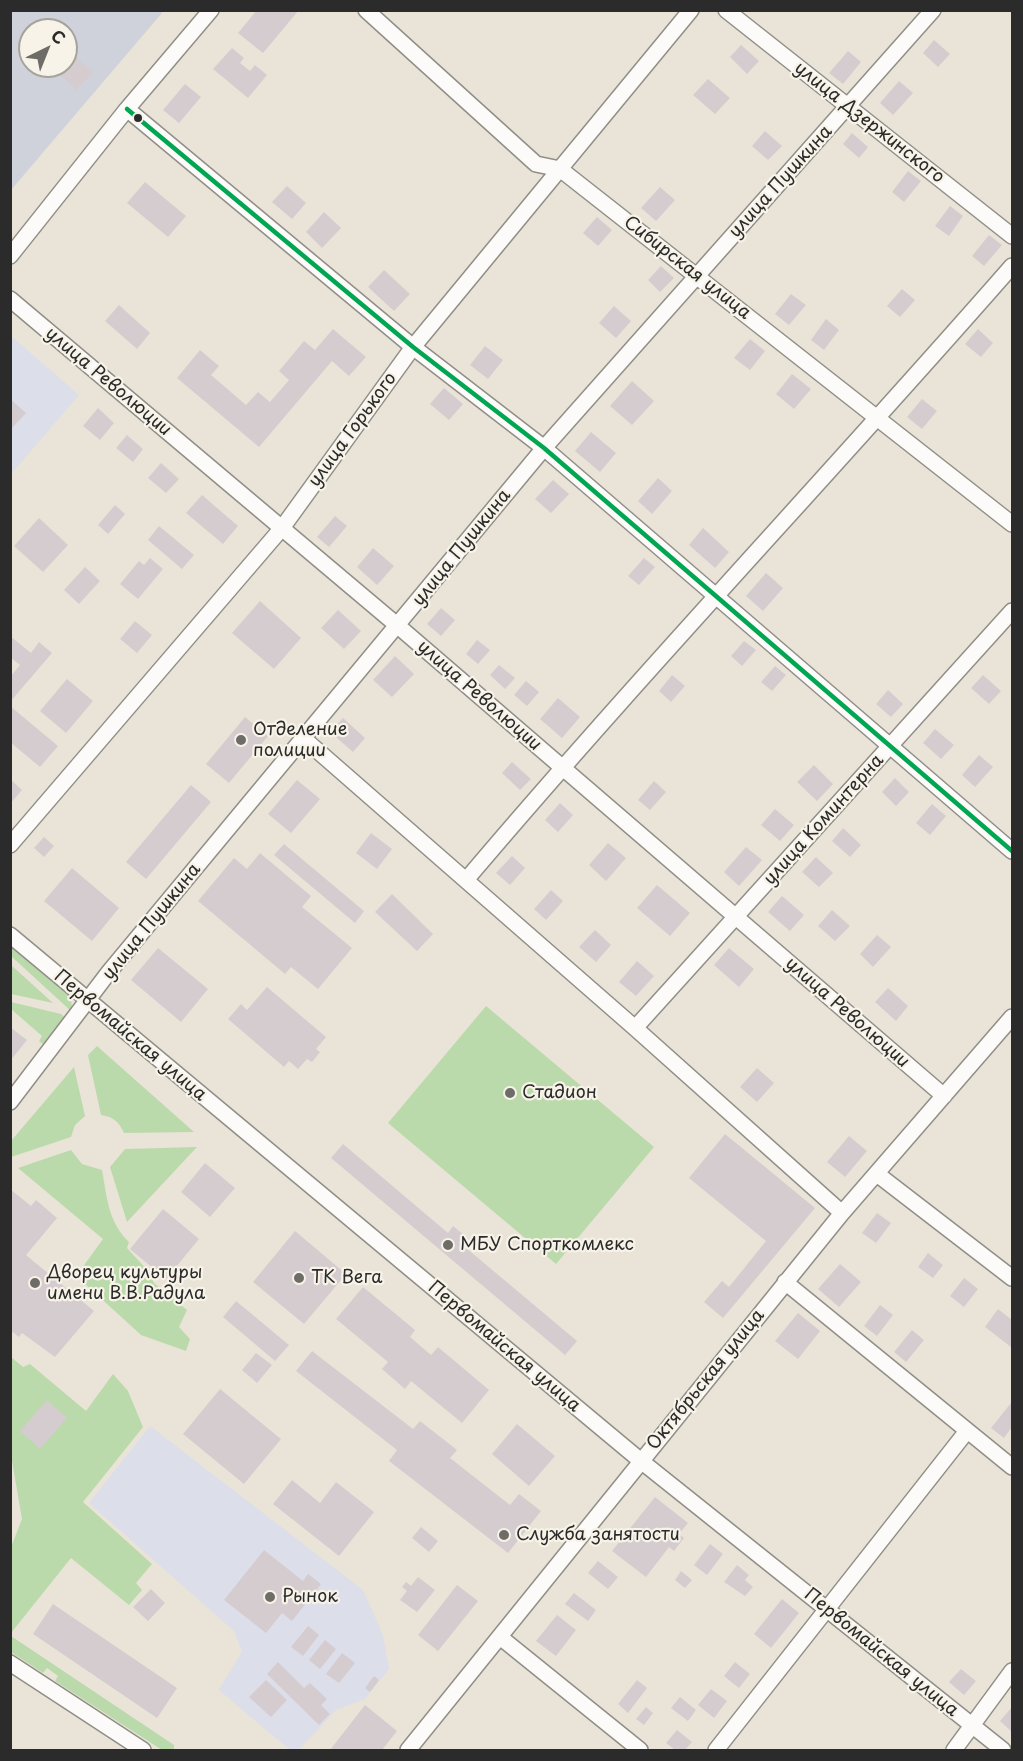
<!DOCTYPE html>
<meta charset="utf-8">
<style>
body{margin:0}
#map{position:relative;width:1023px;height:1761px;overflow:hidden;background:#e9e4d7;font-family:"Playpen Sans",sans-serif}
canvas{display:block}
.frame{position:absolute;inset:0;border:12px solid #2b2b2b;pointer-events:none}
.north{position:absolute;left:18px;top:18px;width:60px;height:60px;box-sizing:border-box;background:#f7f3e8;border:2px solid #a5a39c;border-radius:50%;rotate:43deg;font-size:16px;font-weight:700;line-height:24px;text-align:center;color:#2b2b2b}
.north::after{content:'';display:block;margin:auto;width:21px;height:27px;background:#6e6c67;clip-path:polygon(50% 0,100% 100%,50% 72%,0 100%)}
</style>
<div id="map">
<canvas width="1023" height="1761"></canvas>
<div class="frame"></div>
<div class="north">С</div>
</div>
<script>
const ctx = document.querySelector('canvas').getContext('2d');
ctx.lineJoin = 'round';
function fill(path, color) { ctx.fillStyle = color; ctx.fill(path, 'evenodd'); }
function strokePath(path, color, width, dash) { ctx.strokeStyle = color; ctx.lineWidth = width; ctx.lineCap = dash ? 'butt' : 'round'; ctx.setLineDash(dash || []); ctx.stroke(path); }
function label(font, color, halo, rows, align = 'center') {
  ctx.font = font + ' "Playpen Sans",sans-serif'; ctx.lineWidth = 4.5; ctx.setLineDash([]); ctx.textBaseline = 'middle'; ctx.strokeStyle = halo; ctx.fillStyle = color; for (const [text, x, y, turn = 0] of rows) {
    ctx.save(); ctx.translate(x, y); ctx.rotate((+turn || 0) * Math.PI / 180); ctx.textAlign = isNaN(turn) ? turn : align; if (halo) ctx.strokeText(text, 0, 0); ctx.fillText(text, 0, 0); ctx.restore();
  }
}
fill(new Path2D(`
 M11,336L79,395L11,474Z
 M150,1426L363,1590L383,1635L389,1669L365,1699L336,1710L299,1750H290L219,1690L242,1651L234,1631L89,1503Z`), '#dcdeea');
fill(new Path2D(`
 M11,11H160L162,13L11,190ZM30,30H66V66H30Z`), '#d0d2db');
fill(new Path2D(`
 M10,944L71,995L72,1012L11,956Z
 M11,965L53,1003L11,994Z
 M11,1002L61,1014L67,1019L46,1047L39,1041L42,1036L11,1009Z
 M486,1006L654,1147L556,1264L388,1123Z
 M97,1046L194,1132L124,1133C119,1122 114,1117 101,1115L88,1055Z
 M74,1067L85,1116L75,1125L71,1137L11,1157V1141Z
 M197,1147L127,1222L110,1167L125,1149Z
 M71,1150L82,1164L102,1170C107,1197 108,1222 129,1242L127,1248L149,1272L154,1283L187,1310L179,1327L190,1339L186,1351L141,1335L84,1283L82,1268L103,1239L18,1168Z
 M11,1357L23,1367L30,1364L86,1411L113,1374L128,1391L143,1427L83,1502L152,1564L136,1583L142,1590L129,1605L71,1558L11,1633V1547L22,1519L11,1455Z
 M11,1636L174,1745V1750H162L55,1681L58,1676L47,1668L43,1673L11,1652Z`), '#bbdaab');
fill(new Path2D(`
 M257,10H299L263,53L238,33Z
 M934,40L950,54L938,67L923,53Z
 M741,45L759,61L747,74L730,57Z
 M66,48L93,72L77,90L50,66H66Z
 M232,48L244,58L240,63L250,71L255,65L267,75L248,98L213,69Z
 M848,51L861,62L843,84L829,73Z
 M708,79L730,98L715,114L693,95Z
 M899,81L913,93L893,115L880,103Z
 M185,84L201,97L179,123L163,110Z
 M765,131L782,146L768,160L752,146Z
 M852,133L868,147L859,158L843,144Z
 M908,171L921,181L904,202L892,192Z
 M145,182L186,216L168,237L127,203Z
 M287,186L306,203L292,219L272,202Z
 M660,187L675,200L656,221L641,208Z
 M950,206L963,216L949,236L935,226Z
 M324,212L341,228L322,248L306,232Z
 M597,217L612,230L598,246L583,233Z
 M989,235L1002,245L984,266L972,256Z
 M661,266L674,278L660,292L648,280Z
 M384,270L410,294L394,311L368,287Z
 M902,289L915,300L900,317L887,306Z
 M791,294L806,305L789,325L775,314Z
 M119,305L150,333L137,349L105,321Z
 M614,306L631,321L616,338L599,323Z
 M826,319L839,330L824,350L811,340Z
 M333,329L366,357L349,376L332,361L259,447L177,378L200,350L219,366L211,375L246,405L258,392L270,402L289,380L279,371L304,341L315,350Z
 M978,329L993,343L981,357L965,344Z
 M750,339L765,351L750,370L734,358Z
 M485,346L503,360L488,379L470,365Z
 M792,374L811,389L794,409L776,394Z
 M632,381L654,401L632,425L610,406Z
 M444,388L463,404L449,420L430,404Z
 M10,399L26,413L10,430Z
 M922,399L937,411L922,429L907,417Z
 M98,408L114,423L100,440L83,426Z
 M591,432L616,453L600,472L575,451Z
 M127,435L143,449L133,462L116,448Z
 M161,463L179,479L166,493L148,478Z
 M658,478L672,491L652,514L638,501Z
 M553,480L569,494L551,513L535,499Z
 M202,495L238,526L223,544L186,513Z
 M115,505L125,514L108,534L98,525Z
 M335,516L347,526L329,547L317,537Z
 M39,518L68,545L43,572L14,546Z
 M159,526L194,555L182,569L148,540Z
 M703,528L729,552L715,568L689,545Z
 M373,548L394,566L377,585L357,567Z
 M150,558L163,569L138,599L120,584L139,561L144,565Z
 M644,558L655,567L639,585L628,576Z
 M85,567L100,581L79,604L64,590Z
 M766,573L783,588L763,611L746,596Z
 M260,601L301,638L274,669L232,633Z
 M441,608L455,620L441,636L427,624Z
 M338,610L361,631L344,649L321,628Z
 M135,621L152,635L137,653L120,639Z
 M10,636L31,653L39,642L52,653L10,702V677L20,665L10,657Z
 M477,640L490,650L478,664L466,654Z
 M744,641L756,650L742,666L731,656Z
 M395,656L414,674L392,697L373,680Z
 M499,665L515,678L505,689L490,675Z
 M775,666L786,675L772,691L761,682Z
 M672,675L685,686L671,702L659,691Z
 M983,675L1001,691L989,704L971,688Z
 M67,679L93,701L66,733L40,711Z
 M526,681L539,692L527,706L514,695Z
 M888,690L903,704L891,717L876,704Z
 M558,698L580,717L562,738L540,719Z
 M10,706L58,746L40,767L10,742Z
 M245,717L268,736L229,783L206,764Z
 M343,718L365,738L353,752L330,732Z
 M935,729L954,745L941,759L923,743Z
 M979,755L993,767L975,787L962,775Z
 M512,762L531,779L520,790L502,773Z
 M814,765L833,784L817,801L797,782Z
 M895,778L909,792L896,806L882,792Z
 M10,779L22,790L10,804Z
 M297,780L320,799L291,833L268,814Z
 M654,781L666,792L650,810L638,800Z
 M191,785L211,802L146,879L126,862Z
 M560,803L573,815L558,832L545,820Z
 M932,804L946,816L930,835L916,823Z
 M775,809L794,825L780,841L761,825Z
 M843,828L861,845L850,857L832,841Z
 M371,833L392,849L377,869L356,853Z
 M44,837L54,846L44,857L34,848Z
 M608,843L626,858L606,881L589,865Z
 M284,844L364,911L355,923L274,855Z
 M746,847L762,860L739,886L724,872Z
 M260,853L311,896L302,907L352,948L318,989L291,967L285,974L198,901L234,858L247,869Z
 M512,856L525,868L510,885L496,873Z
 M816,857L833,873L819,887L802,872Z
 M72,868L119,908L92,941L44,901Z
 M657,885L690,913L670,936L637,908Z
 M551,890L563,901L546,920L534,909Z
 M392,894L433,934L417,951L375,912Z
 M782,896L804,915L790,931L768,912Z
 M832,910L850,926L835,941L818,926Z
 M595,930L611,945L596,962L579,947Z
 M877,935L891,947L873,967L860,954Z
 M158,948L208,989L181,1022L131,980Z
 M729,948L754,969L739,987L714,965Z
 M637,961L654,976L636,996L619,982Z
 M267,987L326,1037L316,1049L320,1052L312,1062L307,1059L298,1069L289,1061L284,1067L228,1019L241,1004L247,1010Z
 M888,988L908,1006L896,1021L875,1002Z
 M10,1027L27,1040L10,1061Z
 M757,1068L774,1083L757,1102L740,1087Z
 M725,1134L815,1208L723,1318L704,1302L722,1281L729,1287L766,1241L689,1178Z
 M849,1136L867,1151L845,1177L827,1162Z
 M343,1144L448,1233L453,1226L464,1235L459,1242L577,1341L565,1355L331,1158Z
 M205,1163L235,1188L210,1217L181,1192Z
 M10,1189L31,1206L36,1200L57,1218L26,1255L94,1311L55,1357L22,1333L19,1337L10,1330Z
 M163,1209L199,1239L166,1279L130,1249Z
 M877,1213L891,1223L876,1243L862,1233Z
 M295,1231L346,1274L304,1324L253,1282Z
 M928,1253L943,1265L933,1278L918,1267Z
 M840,1264L861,1282L839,1307L818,1289Z
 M964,1278L978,1289L964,1307L950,1296Z
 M363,1287L415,1330L410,1337L431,1355L438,1347L489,1390L462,1423L411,1381L405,1389L382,1369L388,1362L336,1319Z
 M236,1301L289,1345L275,1361L223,1317Z
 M880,1305L893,1315L877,1336L864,1326Z
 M998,1309L1012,1320L1011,1347L985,1327Z
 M798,1313L820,1331L798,1359L775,1341Z
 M912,1330L924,1340L906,1362L894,1352Z
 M312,1351L413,1429L420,1421L457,1450L450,1458L510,1505L519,1494L541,1511L508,1553L389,1461L397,1450L296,1371Z
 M256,1353L272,1365L257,1383L242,1370Z
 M220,1389L281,1439L244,1484L183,1434Z
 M47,1400L67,1418L40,1449L20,1431Z
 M1011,1403L1012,1427L1004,1438L991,1428Z
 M517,1424L555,1456L529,1486L492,1454Z
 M292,1480L320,1503L336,1482L374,1512L339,1556L273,1504Z
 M655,1497L688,1523L679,1534L684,1538L674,1551L669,1547L646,1577L612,1551Z
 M421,1527L438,1541L429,1552L412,1538Z
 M710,1544L723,1554L707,1575L694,1565Z
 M264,1550L303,1581L308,1574L321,1584L292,1621L282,1613L266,1633L224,1600Z
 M598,1561L618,1577L608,1589L588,1573Z
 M737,1565L749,1575L745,1580L753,1587L745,1596L724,1582Z
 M681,1571L692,1580L685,1588L675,1580Z
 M418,1577L435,1590L417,1612L400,1600L407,1591L402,1587L406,1582L411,1586Z
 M457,1585L478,1601L438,1651L418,1635Z
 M151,1589L165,1603L148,1621L133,1607Z
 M574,1593L596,1610L588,1621L565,1604Z
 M782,1599L799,1613L771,1648L754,1634Z
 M53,1604L177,1688L157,1718L33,1634Z
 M557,1615L576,1630L556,1656L536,1641Z
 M308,1626L319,1635L303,1656L291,1647Z
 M325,1640L336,1649L320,1669L309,1660Z
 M342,1653L355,1663L339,1683L326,1674Z
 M278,1662L304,1688L310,1683L327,1699L321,1705L330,1714L319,1725L267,1674Z
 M735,1662L750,1674L739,1688L724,1676Z
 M961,1669L976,1681L964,1695L949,1682Z
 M374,1676L379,1680L370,1692L365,1688Z
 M266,1680L287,1700L271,1717L249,1697Z
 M637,1680L647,1688L628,1713L618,1704Z
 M711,1689L727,1701L714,1718L698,1705Z
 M680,1697L696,1710L688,1721L671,1708Z
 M365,1705L397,1731L382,1750H330Z
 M646,1707L653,1713L644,1725L636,1719Z
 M1012,1707V1732L1000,1721Z
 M677,1730L692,1742L685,1750H675L666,1743Z`), '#d5cccf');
const minor = new Path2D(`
 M366,10L536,164L560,169L1012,524
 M726,10L1012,236
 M127,109L413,347L544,448L1012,851
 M10,256L127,109L211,10
 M10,299L398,626L944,1096
 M303,738L635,1028L842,1213
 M10,845L282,528L413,347L691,10
 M466,880C643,671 832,472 1012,266
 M10,935L641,1461L1003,1750
 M635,1028L1012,611
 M10,1102L109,972L544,448L933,10
 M877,1174L1012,1278
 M785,1282L1012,1467
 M500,1637L640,1750
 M10,1663L143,1750
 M408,1750L842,1213L1012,1017
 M716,1750L967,1431
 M954,1750L1012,1671`);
strokePath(minor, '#908e87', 18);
strokePath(minor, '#fcfbf9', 15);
strokePath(new Path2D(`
 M127,109L413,347L544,448L1012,851`), '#00a651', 4.5);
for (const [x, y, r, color] of [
 [138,118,5,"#2b2b2b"],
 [241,740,6,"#6e6c67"],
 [510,1093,6,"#6e6c67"],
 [448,1245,6,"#6e6c67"],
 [299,1278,6,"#6e6c67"],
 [35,1283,6,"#6e6c67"],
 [504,1535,6,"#6e6c67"],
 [270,1597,6,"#6e6c67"]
]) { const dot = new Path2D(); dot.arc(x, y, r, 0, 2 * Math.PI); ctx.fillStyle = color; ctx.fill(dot); strokePath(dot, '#f7f3e8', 2); }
label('18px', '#2b2b2b', '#f7f3e8', [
 ["улица Дзержинского",869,123,38],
 ["улица Пушкина",781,182,-48],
 ["Сибирская улица",687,268,38],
 ["улица Революции",108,382,40],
 ["улица Горького",353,430,-54],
 ["улица Пушкина",462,548,-51],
 ["улица Революции",479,696,41],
 ["улица Коминтерна",824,820,-48],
 ["улица Пушкина",152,922,-51],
 ["улица Революции",847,1013,41],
 ["Первомайская улица",130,1036,40],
 ["Первомайская улица",504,1347,40],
 ["Октябрьская улица",706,1380,-51],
 ["Первомайская улица",881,1653,39]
]);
label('18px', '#2b2b2b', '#f7f3e8', [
 ["Отделение",253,730],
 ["полиции",253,751],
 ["Стадион",522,1093],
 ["МБУ Спорткомлекс",460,1245],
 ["Дворец культуры",47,1273],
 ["имени В.В.Радула",47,1294],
 ["ТК Вега",311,1278],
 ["Служба занятости",516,1535],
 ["Рынок",282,1597]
], 'left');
</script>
